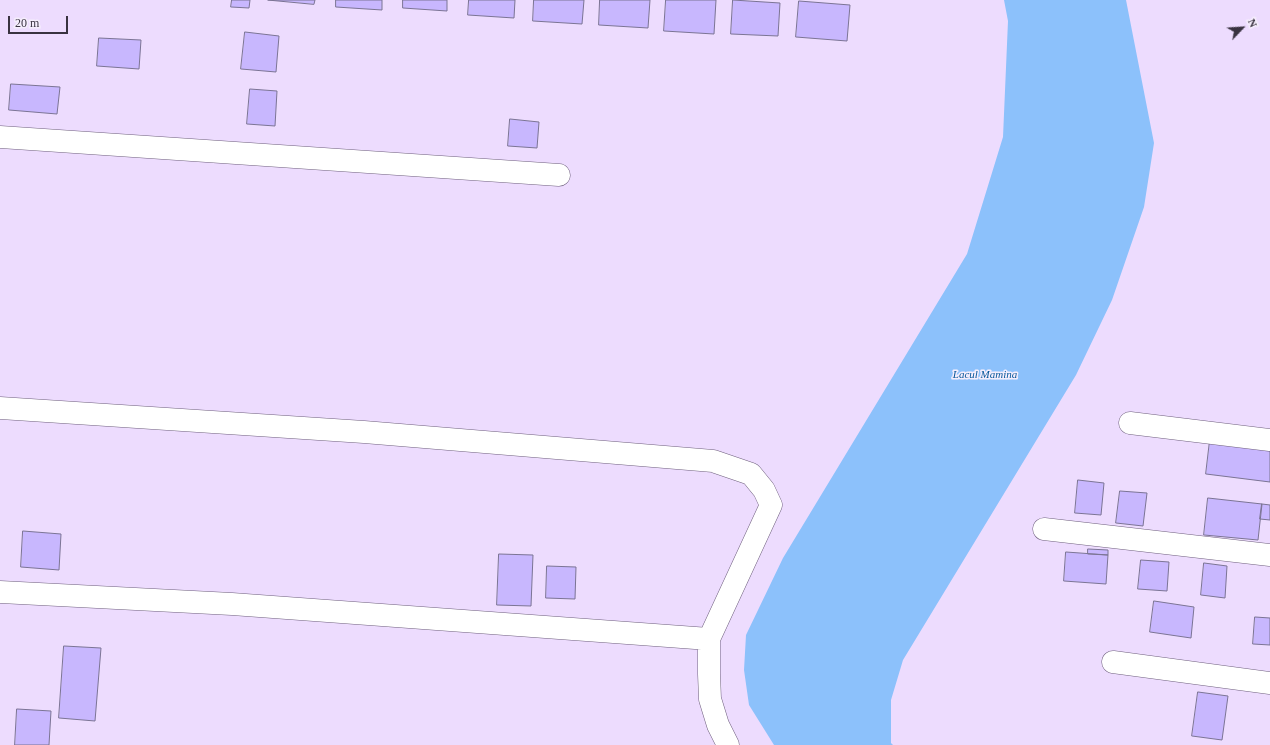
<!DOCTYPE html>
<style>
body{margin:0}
#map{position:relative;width:1270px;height:745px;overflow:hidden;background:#eddcfe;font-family:"Times New Roman",serif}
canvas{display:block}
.north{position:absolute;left:1222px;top:8px;width:40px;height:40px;-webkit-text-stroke:3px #f5eefc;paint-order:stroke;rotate:65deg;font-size:11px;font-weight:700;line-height:16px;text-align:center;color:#393240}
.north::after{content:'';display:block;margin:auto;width:14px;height:18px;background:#393240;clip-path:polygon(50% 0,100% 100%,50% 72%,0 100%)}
.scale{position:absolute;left:8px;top:16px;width:60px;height:18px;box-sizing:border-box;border:2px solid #393240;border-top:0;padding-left:5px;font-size:12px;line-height:14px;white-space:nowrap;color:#393240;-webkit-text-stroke:3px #f5eefc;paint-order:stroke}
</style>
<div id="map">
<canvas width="1270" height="745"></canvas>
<div class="north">N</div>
<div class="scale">20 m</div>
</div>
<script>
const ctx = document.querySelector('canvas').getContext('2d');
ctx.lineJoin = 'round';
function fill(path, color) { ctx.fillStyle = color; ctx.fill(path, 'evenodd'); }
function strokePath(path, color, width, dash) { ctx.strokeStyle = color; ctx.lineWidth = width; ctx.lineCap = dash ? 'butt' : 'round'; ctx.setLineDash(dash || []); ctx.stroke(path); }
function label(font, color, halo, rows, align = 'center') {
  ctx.font = font + ' "Times New Roman",serif'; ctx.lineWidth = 3; ctx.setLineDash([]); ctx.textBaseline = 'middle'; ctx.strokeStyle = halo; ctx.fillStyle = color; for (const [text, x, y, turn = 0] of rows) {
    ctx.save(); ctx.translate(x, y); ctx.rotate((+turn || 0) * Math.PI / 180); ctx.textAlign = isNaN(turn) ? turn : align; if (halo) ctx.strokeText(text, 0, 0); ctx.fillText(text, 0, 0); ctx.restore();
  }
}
fill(new Path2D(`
 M1004,0H1126L1154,143L1144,207L1112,300L1076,375L903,660L891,700V743L893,745H774L749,705L744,670L746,635L783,558L967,254L1003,137L1008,21Z`), '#8cc1fb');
const building = new Path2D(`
 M232,0H250L249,8L231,7Z
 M268,0H315L314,4Z
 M336,0H382V10L336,7Z
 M403,0H447V11L403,8Z
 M469,0H515L514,18L468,15Z
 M534,0H584L582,24L533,21Z
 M600,0H650L648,28L599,25Z
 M666,0H716L714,34L664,31Z
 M733,0L780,3L778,36L731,34Z
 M799,1L850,5L847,41L796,37Z
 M245,32L279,36L276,72L241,69Z
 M99,38L141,40L139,69L97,66Z
 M11,84L60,87L57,114L9,110Z
 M250,89L277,91L275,126L247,124Z
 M510,119L539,122L537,148L508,146Z
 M1210,440L1270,447V482L1206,474Z
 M1078,480L1104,483L1101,515L1075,513Z
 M1120,491L1147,493L1143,526L1116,523Z
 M1208,498L1262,504L1258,540L1204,535Z
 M1262,504L1270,505V520L1260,519Z
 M23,531L61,534L59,570L21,567Z
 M1088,549L1108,550V555L1088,554Z
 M1066,552L1108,555L1106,584L1064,581Z
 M499,554L533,555L531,606L497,605Z
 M1141,560L1169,562L1167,591L1138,589Z
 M1204,563L1227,566L1225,598L1201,595Z
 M547,566L576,567L575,599L546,598Z
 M1154,601L1194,607L1191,638L1150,632Z
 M1255,617L1270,618V645L1253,644Z
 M64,646L101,648L95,721L59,718Z
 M1198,692L1228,696L1222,740L1192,736Z
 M17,709L51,711L49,745H15Z`);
fill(building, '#c8b7fe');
strokePath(building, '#7b7494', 1);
const minor = new Path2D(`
 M0,137L559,175
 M0,408L364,432L713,461L751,474L764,490L771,505L709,639V674L710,699L718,725L728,745
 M1130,423L1270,440
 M1044,529L1270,555
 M0,592L232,604L709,639
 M1113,662L1270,683`);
strokePath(minor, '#6f607e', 23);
strokePath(minor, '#fff', 22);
label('italic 11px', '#08589c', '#f5eefc', [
 ["Lacul Mamina",985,375]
]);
</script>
